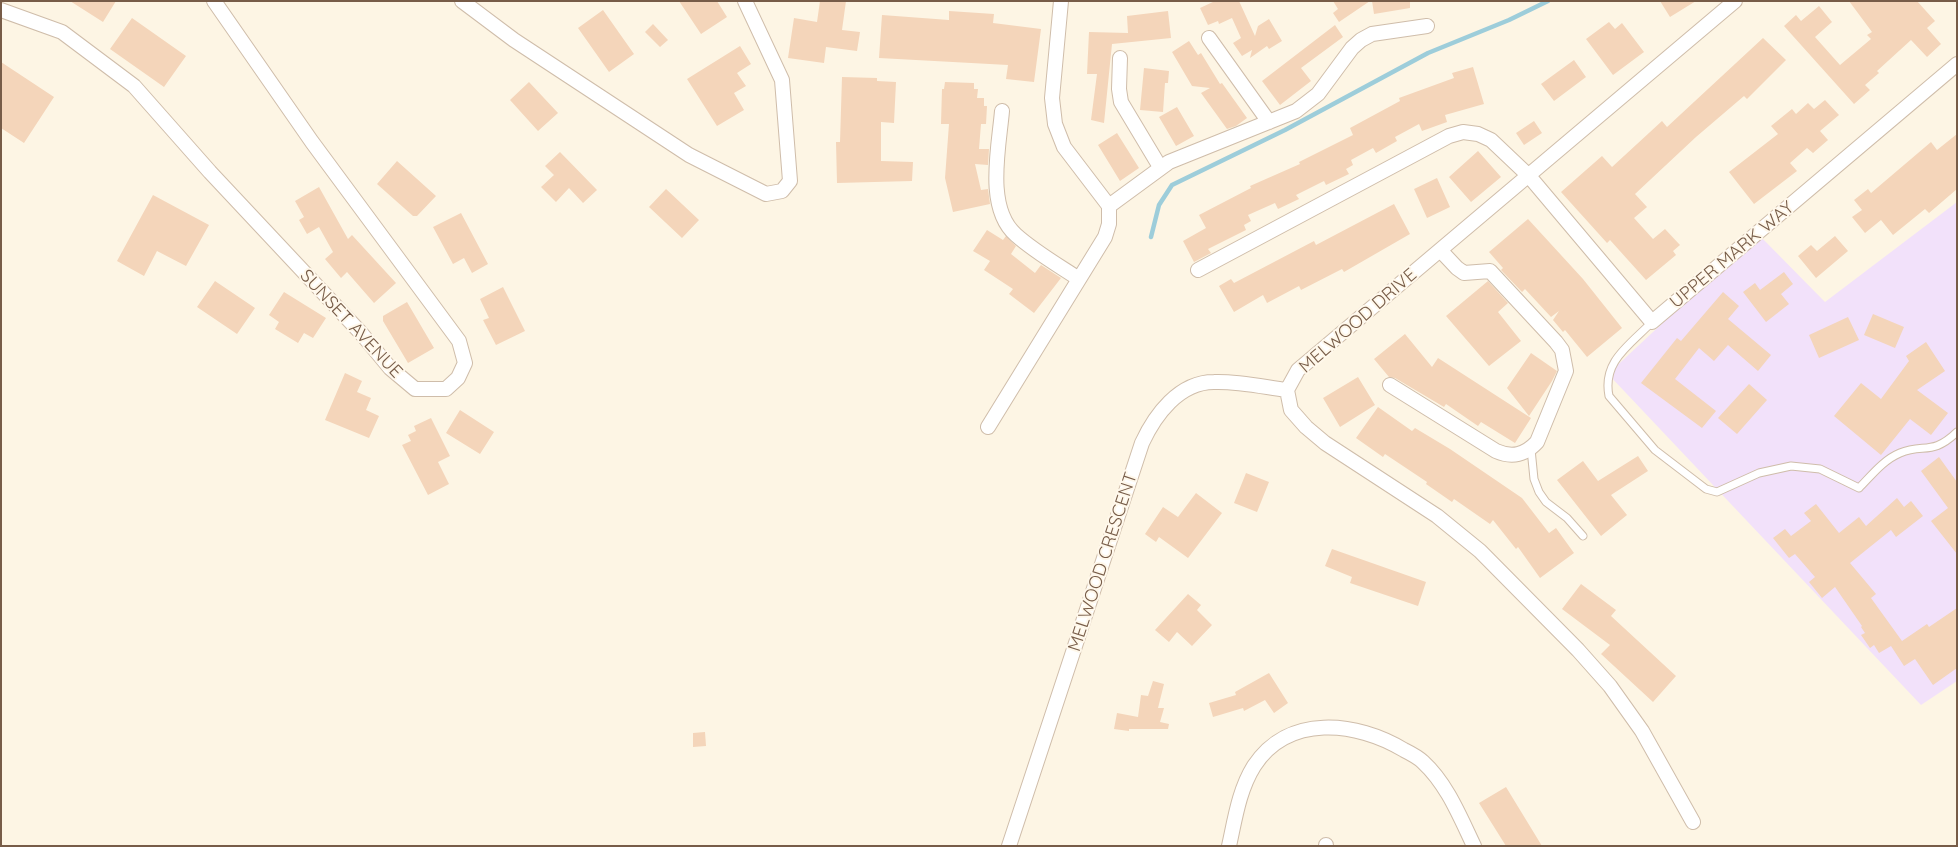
<!DOCTYPE html>
<style>
body{margin:0}
#map{position:relative;width:1958px;height:847px;overflow:hidden;background:#fdf5e4;font-family:Quicksand,sans-serif}
canvas{display:block}
.frame{position:absolute;inset:0;border:2px solid #775c48;pointer-events:none}
</style>
<div id="map">
<canvas width="1958" height="847"></canvas>
<div class="frame"></div>
</div>
<script>
const ctx = document.querySelector('canvas').getContext('2d');
ctx.lineJoin = 'round';
function fill(path, color) { ctx.fillStyle = color; ctx.fill(path, 'evenodd'); }
function strokePath(path, color, width, dash) { ctx.strokeStyle = color; ctx.lineWidth = width; ctx.lineCap = dash ? 'butt' : 'round'; ctx.setLineDash(dash || []); ctx.stroke(path); }
function label(font, color, halo, rows, align = 'center') {
  ctx.font = font + ' Quicksand,sans-serif'; ctx.lineWidth = 4; ctx.setLineDash([]); ctx.textBaseline = 'middle'; ctx.strokeStyle = halo; ctx.fillStyle = color; for (const [text, x, y, turn = 0] of rows) {
    ctx.save(); ctx.translate(x, y); ctx.rotate((+turn || 0) * Math.PI / 180); ctx.textAlign = isNaN(turn) ? turn : align; if (halo) ctx.strokeText(text, 0, 0); ctx.fillText(text, 0, 0); ctx.restore();
  }
}
fill(new Path2D(`
 M1957,202V681L1921,705L1608,374L1758,234L1825,302Z`), '#f2e1fa');
strokePath(new Path2D(`
 M1151,237L1159,205L1172,185L1285,130L1428,53L1509,20L1548,1`), '#9dcdda', 4.5);
fill(new Path2D(`
 M70,1H116L103,22Z
 M679,1H717L727,17L701,34Z
 M820,1H846L842,30L860,32L857,51L826,47L824,63L788,58L794,18L817,22Z
 M1215,1H1239L1255,36L1258,26L1269,19L1282,41L1269,49L1267,46L1250,58L1252,50L1242,56L1233,43L1241,38L1232,18L1219,24L1218,21L1208,25L1200,8Z
 M1333,1H1370L1339,22L1333,13L1338,9Z
 M1372,1H1410V8L1374,14Z
 M1660,1H1696L1670,17Z
 M1849,1H1917L1935,21L1927,28L1941,44L1927,57L1911,40L1877,71L1879,73L1865,85L1870,90L1854,104L1784,26L1796,15L1801,21L1819,6L1832,22L1815,37L1840,65L1871,39L1867,35L1872,32Z
 M603,10L634,54L609,72L578,28Z
 M949,11L994,14L993,23L1041,29L1034,82L1006,79L1008,65L879,58L882,15L949,20Z
 M1168,11L1171,38L1112,44L1104,123L1091,120L1097,74H1087L1089,32L1128,33L1127,16Z
 M132,18L186,56L164,87L110,49Z
 M1609,22L1615,29L1622,23L1644,52L1613,75L1586,39Z
 M653,24L668,40L660,47L645,32Z
 M1335,25L1343,37L1301,68L1311,81L1280,105L1262,81Z
 M1763,38L1786,60L1747,99L1744,96L1696,137L1635,194L1647,207L1634,218L1653,239L1665,229L1680,245L1673,251L1676,255L1646,280L1610,240L1607,243L1561,192L1602,156L1612,167L1662,121L1667,127Z
 M1189,41L1198,55L1201,53L1220,84L1222,83L1247,118L1236,126L1227,129L1201,93L1210,88L1192,86L1172,52Z
 M740,46L751,64L737,73L746,86L734,93L744,110L717,126L687,79Z
 M1574,60L1586,77L1554,101L1541,84Z
 M1,62L54,97L24,143L1,128Z
 M1473,67L1484,104L1445,115L1447,122L1422,131L1419,124L1395,137L1397,141L1376,153L1373,148L1351,160L1353,165L1346,169L1349,174L1326,185L1324,181L1296,195L1299,199L1278,209L1275,203L1248,215L1251,221L1244,225L1246,230L1208,249L1211,253L1194,262L1183,241L1206,228L1199,215L1251,188L1250,186L1300,164L1299,162L1353,135L1350,128L1400,101L1399,98L1454,78L1452,73Z
 M1144,68L1169,71L1168,83H1165L1163,112L1140,110Z
 M842,77L877,78V81L896,82L894,123L881,122V161L913,162L912,181L837,183L836,142H840Z
 M529,82L558,113L538,131L510,100Z
 M945,82L974,83V89H978L977,98H984V106H987L986,124H981L979,149H989L988,165L975,164L981,190L988,189L990,204L953,212L945,178L949,124H941L942,89H944Z
 M1825,100L1839,115L1820,131L1828,140L1813,153L1807,148L1790,163L1797,171L1754,204L1729,172L1778,134L1771,126L1792,109L1796,114L1808,103L1814,109Z
 M1177,107L1194,136L1176,146L1159,117Z
 M1534,121L1542,133L1524,145L1516,133Z
 M1117,133L1139,168L1120,181L1098,145Z
 M1957,134V189L1929,213L1925,209L1893,235L1881,220L1865,233L1852,217L1862,210L1854,200L1868,189L1871,193L1931,142L1937,150Z
 M1478,151L1501,177L1471,202L1449,177Z
 M560,152L597,190L583,203L569,188L556,202L541,187L554,175L545,166Z
 M397,161L436,196L417,216H413L377,184Z
 M1437,178L1450,207L1427,218L1414,189Z
 M319,187L348,239L352,235L396,283L374,303L347,272L341,278L325,259L333,252L319,227L307,234L299,220L304,217L295,201Z
 M666,189L699,220L682,238L649,207Z
 M153,195L209,225L186,266L157,251L144,276L117,261Z
 M1394,204L1410,234L1344,272L1342,269L1301,290L1299,286L1267,303L1263,295L1234,312L1219,286L1231,279L1234,283L1314,241L1316,245Z
 M461,213L488,264L472,273L464,258L453,264L433,227Z
 M1528,219L1583,279L1622,328L1587,357L1565,330L1563,332L1553,320L1559,311L1551,317L1525,289L1522,292L1501,270L1503,268L1489,252Z
 M987,230L1003,240L1006,236L1016,246L1011,254L1035,273L1041,265L1061,278L1034,313L1009,294L1013,289L984,270L990,261L973,251Z
 M1835,236L1848,251L1816,278L1798,256L1811,245L1817,251Z
 M1784,272L1793,284L1781,294L1789,304L1766,322L1743,292L1755,283L1760,290Z
 M215,281L255,308L237,334L197,307Z
 M1488,281L1508,303L1498,312L1521,341L1489,366L1446,316Z
 M503,287L525,331L496,345L483,320L489,318L480,299Z
 M284,292L326,318L313,338L304,333L298,343L275,329L279,322L269,315Z
 M1723,292L1739,306L1728,319L1771,355L1758,371L1728,345L1714,361L1699,348L1675,379L1716,411L1702,428L1641,383L1677,338L1681,341Z
 M407,302L434,348L408,363L383,321V316Z
 M1873,314L1904,327L1895,348L1864,335Z
 M1848,317L1859,340L1819,358L1809,335Z
 M1405,334L1432,367L1438,358L1531,418L1515,443L1481,422L1478,426L1446,404L1444,407L1395,378L1389,377L1374,359Z
 M1926,342L1945,371L1917,390L1948,413L1931,435L1910,419L1881,455L1834,416L1861,383L1881,399L1909,361L1906,356Z
 M1531,353L1557,371L1552,381L1529,416L1507,388Z
 M345,373L362,381L357,392L371,398L366,410L379,416L369,438L325,420Z
 M1358,377L1375,405L1340,427L1323,398Z
 M1749,384L1767,400L1737,434L1718,418Z
 M1378,407L1412,431L1415,428L1450,449L1522,498L1549,533L1556,528L1574,553L1540,578L1518,547L1516,549L1493,520L1490,524L1454,499L1452,502L1426,484L1427,482L1385,454L1383,457L1356,438Z
 M460,410L494,432L480,454L446,433Z
 M431,418L450,456L438,462L449,484L428,495L402,445L411,441L408,435L416,431L414,426Z
 M1638,456L1648,471L1611,495L1627,515L1601,536L1557,480L1583,461L1598,481Z
 M1939,457L1957,482V554L1931,521L1948,508L1921,471Z
 M1246,473L1269,482L1257,512L1234,503Z
 M1196,493L1222,513L1188,558L1159,537L1156,542L1145,534L1163,507L1178,517Z
 M1897,498L1904,507L1911,501L1923,516L1896,537L1891,530L1850,563L1876,594L1871,598L1902,641L1927,624L1929,627L1957,608V668L1933,685L1915,659L1904,666L1891,646L1879,653L1874,645L1870,648L1861,635L1865,633L1861,627L1862,626L1835,587L1822,598L1809,582L1815,577L1795,554L1789,558L1773,538L1785,529L1791,536L1811,521L1804,513L1816,504L1839,533L1859,517L1866,526Z
 M1332,549L1426,582L1418,606L1350,583L1352,577L1325,566Z
 M1581,584L1616,610L1611,616L1676,676L1653,702L1601,654L1610,645L1562,609Z
 M1188,594L1201,605L1197,610L1212,625L1192,646L1177,632L1169,642L1155,630Z
 M1269,673L1288,703L1274,713L1265,700L1244,711L1243,708L1213,717L1209,703L1236,695L1235,692Z
 M1153,681L1164,684L1158,708H1164L1160,722L1169,724L1168,729H1129V731L1114,729L1117,713L1138,717L1141,695L1148,696Z
 M705,732L706,746L693,747V733Z
 M1506,787L1542,846H1506L1479,803Z`), '#f4d5ba');
const lane = new Path2D(`
 M1652,322C1630,345 1602,361 1609,396L1655,450L1706,489L1717,492L1759,473L1791,466L1820,469L1859,488C1871,476 1883,460 1900,453C1924,443 1932,456 1957,432
 M1531,449L1534,479L1539,492L1546,502L1567,518L1583,536`);
const street = new Path2D(`
 M462,1L514,40L689,155L766,194L782,191L790,181L782,80L745,1
 M1,10L62,32L134,86L210,172L361,333L390,368L415,389H446L458,378L465,363L459,341L312,142L214,1
 M1209,38L1269,122
 M1120,58L1119,89L1121,102L1160,167
 M1002,111C999,147 985,208 1016,235C1035,252 1058,265 1079,279
 M1109,206L1169,162L1296,111L1318,94L1352,48L1361,40L1372,34L1427,26
 M1198,270L1449,136L1463,132L1478,134L1491,140L1529,176L1652,322L1957,64
 M1390,385L1496,451C1512,458 1525,455 1537,442L1566,371L1562,350L1556,342L1490,271L1464,273L1457,268L1441,251
 M988,427L1105,237L1109,224V206L1064,147L1055,124L1052,98L1061,1
 M1693,822L1642,731L1610,686L1578,650L1480,551L1437,516L1325,443L1306,427L1291,410L1287,390L1298,370L1735,1
 M1009,846L1142,443C1155,415 1179,382 1214,382C1238,381 1264,387 1287,390
 M1229,846C1235,819 1239,790 1254,766C1288,714 1356,721 1404,750C1410,753 1418,757 1423,762C1447,784 1460,817 1474,846
 M1326,846V845`);
strokePath(lane, '#cfbdaa', 9);
strokePath(street, '#cfbdaa', 16);
strokePath(lane, '#fff', 7);
strokePath(street, '#fff', 14);
label('18px', '#775c48', '#fff8eb', [
 ["UPPER MARK WAY",1732,255,-40],
 ["MELWOOD DRIVE",1358,321,-41],
 ["SUNSET AVENUE",351,324,47],
 ["MELWOOD CRESCENT",1103,562,-72]
]);
</script>
